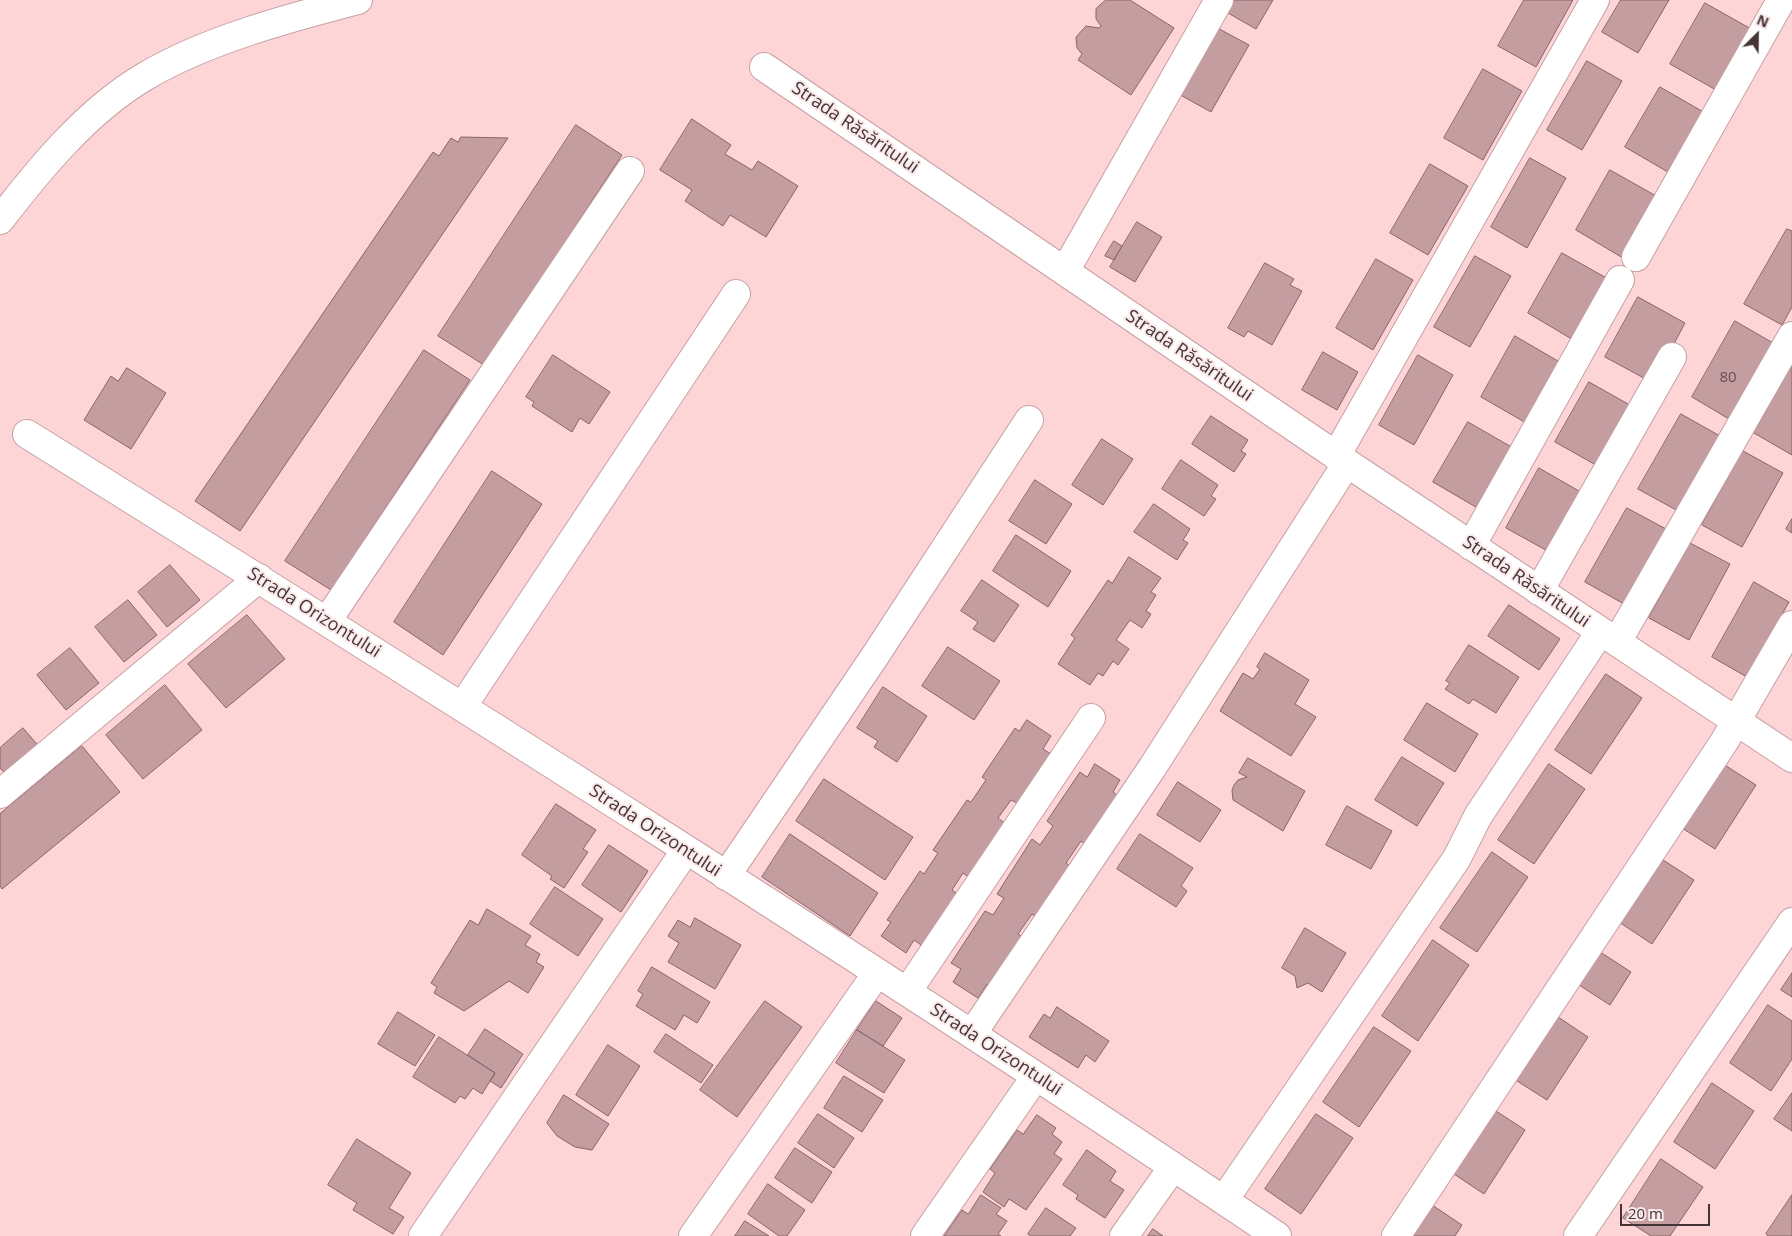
<!DOCTYPE html>
<meta charset="utf-8">
<style>
body{margin:0}
#map{position:relative;width:1792px;height:1236px;overflow:hidden;background:#fed5d7;font-family:"Open Sans",sans-serif}
canvas{display:block}
.north{position:absolute;left:1732px;top:10px;width:50px;height:50px;-webkit-text-stroke:4px #fae9ea;paint-order:stroke;rotate:23deg;font-size:14px;font-weight:700;line-height:20px;text-align:center;color:#453536}
.north::after{content:'';display:block;margin:auto;width:18px;height:22px;background:#453536;clip-path:polygon(50% 0,100% 100%,50% 72%,0 100%)}
.scale{position:absolute;left:1620px;top:1204px;width:90px;height:22px;box-sizing:border-box;border:2px solid #453536;border-top:0;padding-left:6px;font-size:15px;line-height:18px;white-space:nowrap;color:#453536;-webkit-text-stroke:4px #fae9ea;paint-order:stroke}
</style>
<div id="map">
<canvas width="1792" height="1236"></canvas>
<div class="north">N</div>
<div class="scale">20 m</div>
</div>
<script>
const ctx = document.querySelector('canvas').getContext('2d');
ctx.lineJoin = 'round';
function fill(path, color) { ctx.fillStyle = color; ctx.fill(path, 'evenodd'); }
function strokePath(path, color, width, dash) { ctx.strokeStyle = color; ctx.lineWidth = width; ctx.lineCap = dash ? 'butt' : 'round'; ctx.setLineDash(dash || []); ctx.stroke(path); }
function label(font, color, halo, rows, align = 'center') {
  ctx.font = font + ' "Open Sans",sans-serif'; ctx.lineWidth = 4; ctx.setLineDash([]); ctx.textBaseline = 'middle'; ctx.strokeStyle = halo; ctx.fillStyle = color; for (const [text, x, y, turn = 0] of rows) {
    ctx.save(); ctx.translate(x, y); ctx.rotate((+turn || 0) * Math.PI / 180); ctx.textAlign = isNaN(turn) ? turn : align; if (halo) ctx.strokeText(text, 0, 0); ctx.fillText(text, 0, 0); ctx.restore();
  }
}
const building = new Path2D(`
 M1106,0H1130L1174,28L1131,95L1078,60L1082,54L1077,48L1076,37L1086,26L1099,28L1101,26L1096,19V9Z
 M1226,0H1273L1256,29L1221,9Z
 M1524,0H1573L1536,67L1498,46Z
 M1621,0H1669L1638,53L1602,32Z
 M1705,3L1753,30L1718,91L1670,64Z
 M1212,25L1249,45L1211,112L1175,92Z
 M1587,61L1622,81L1582,150L1547,130Z
 M1483,69L1522,91L1483,160L1444,138Z
 M1660,87L1707,114L1673,175L1625,147Z
 M692,119L731,145L725,154L752,170L758,161L798,186L766,237L730,215L723,226L685,201L692,190L660,170Z
 M576,125L622,155L484,365L438,336Z
 M461,137L508,138L240,531L195,501L433,152L439,156L451,138L458,142Z
 M1530,158L1566,178L1527,248L1491,227Z
 M1430,164L1468,186L1428,255L1390,233Z
 M1610,170L1658,197L1623,258L1576,230Z
 M1137,222L1162,237L1135,282L1110,267Z
 M1787,229L1792,231V307L1782,325L1744,304Z
 M1114,241L1122,246L1114,260L1105,256Z
 M1562,253L1610,280L1575,341L1528,313Z
 M1475,256L1511,276L1470,347L1434,327Z
 M1376,259L1413,280L1373,350L1336,328Z
 M1265,263L1294,279L1290,285L1302,291L1272,345L1248,331L1244,337L1228,328Z
 M1638,297L1685,323L1653,383L1605,357Z
 M1735,321L1773,343L1729,419L1692,397Z
 M1515,336L1563,364L1528,424L1481,397Z
 M424,350L470,380L331,590L285,561Z
 M1323,352L1358,372L1337,410L1302,390Z
 M553,355L610,392L589,424L580,418L572,432L532,406L534,402L526,397Z
 M1418,355L1453,375L1414,445L1379,425Z
 M1792,365V455L1754,433Z
 M127,368L166,393L131,449L84,420L111,376L118,381Z
 M1589,382L1637,409L1603,469L1555,442Z
 M1681,414L1720,436L1678,511L1638,489Z
 M1211,416L1248,440L1241,451L1246,454L1234,472L1192,444Z
 M1468,422L1515,449L1481,510L1433,482Z
 M1102,439L1133,459L1103,505L1072,485Z
 M1743,451L1783,473L1742,547L1702,525Z
 M1181,460L1218,485L1211,496L1216,499L1204,516L1162,489Z
 M1539,468L1586,495L1553,554L1506,528Z
 M492,471L542,504L443,655L394,622Z
 M1035,480L1072,504L1046,544L1009,521Z
 M1154,504L1190,529L1183,540L1188,543L1177,560L1134,532Z
 M1627,508L1666,529L1624,604L1585,582Z
 M1792,519V533L1786,529Z
 M1016,535L1071,571L1048,607L993,571Z
 M1690,543L1730,564L1689,640L1649,618Z
 M1129,557L1161,578L1151,592L1156,595L1146,611L1151,614L1142,628L1130,620L1116,640L1129,649L1118,665L1113,661L1103,676L1098,673L1090,685L1058,664L1075,638L1071,635L1108,580L1112,583Z
 M170,565L200,600L167,627L138,592Z
 M982,580L1019,605L994,642L973,629L978,622L961,611Z
 M1754,582L1789,602L1747,677L1712,657Z
 M128,600L157,635L124,662L95,627Z
 M1509,605L1560,639L1539,670L1488,636Z
 M247,615L285,659L226,708L188,664Z
 M1469,645L1519,677L1496,713L1473,699L1469,704L1445,689L1450,683L1446,681Z
 M948,647L1000,681L974,720L922,686Z
 M70,648L99,683L66,710L37,675Z
 M1265,653L1309,680L1295,704L1316,717L1291,756L1220,711L1243,673L1253,679L1260,669L1257,667Z
 M1606,674L1642,698L1591,774L1555,750Z
 M165,685L202,730L143,779L106,735Z
 M883,687L927,716L897,762L874,747L878,741L857,728Z
 M1427,703L1478,734L1455,772L1404,740Z
 M1027,720L1051,736L1043,749L1051,754L1017,803L1011,800L998,818L1006,824L970,878L963,873L952,890L959,895L924,947L914,940L906,953L881,936L891,922L887,920L920,871L924,874L938,853L933,850L967,800L971,802L986,780L982,777L1015,728L1019,731Z
 M23,728L43,751L10,779L0,768V748Z
 M82,746L120,792L2,889L0,886V814Z
 M1402,757L1444,783L1417,826L1375,800Z
 M1248,758L1305,791L1283,831L1233,800L1232,790L1234,785L1238,780L1247,777L1239,773Z
 M1095,764L1120,780L1113,792L1117,795L1085,844L1081,841L1066,863L1070,866L1036,917L1032,914L1018,934L1023,937L990,987L987,984L978,998L953,982L961,969L951,963L985,911L993,915L1004,898L997,894L1032,839L1040,845L1053,826L1047,821L1080,772L1087,777Z
 M1549,764L1585,789L1534,864L1498,840Z
 M1723,764L1756,785L1715,849L1682,828Z
 M824,779L913,837L885,880L796,821Z
 M1178,782L1221,810L1200,842L1157,815Z
 M556,804L596,830L583,849L588,852L564,888L550,879L552,876L522,855Z
 M1347,806L1392,831L1371,869L1326,845Z
 M790,834L878,893L850,936L762,877Z
 M1140,834L1193,868L1181,886L1187,891L1176,907L1117,869Z
 M609,845L648,871L621,912L582,885Z
 M1492,852L1528,877L1477,952L1440,928Z
 M1660,858L1694,880L1652,944L1619,922Z
 M555,887L603,919L578,956L530,924Z
 M487,909L531,936L525,945L540,954L536,962L544,967L528,993L509,981L464,1011L434,993L437,987L431,983L470,920L478,925Z
 M695,918L741,945L715,989L668,962L679,943L668,936L678,920L690,927Z
 M1305,928L1346,953L1322,992L1308,983L1297,988L1295,976L1282,968Z
 M1433,940L1469,965L1418,1041L1382,1016Z
 M1597,950L1631,972L1610,1005L1576,983Z
 M652,967L710,1002L697,1023L684,1015L675,1030L636,1006L643,994L638,991Z
 M1792,973V997L1781,990Z
 M765,1001L802,1027L737,1117L700,1090Z
 M876,1001L902,1018L883,1046L857,1030Z
 M1768,1005L1792,1021V1059L1771,1091L1730,1063Z
 M1057,1007L1109,1041L1095,1062L1086,1055L1078,1068L1029,1037L1044,1014L1050,1018Z
 M398,1012L435,1035L415,1066L378,1044Z
 M1555,1015L1588,1037L1547,1100L1514,1079Z
 M1374,1027L1411,1051L1359,1127L1323,1102Z
 M485,1029L523,1054L501,1088L490,1081L495,1073L468,1055Z
 M857,1030L905,1060L884,1093L836,1063Z
 M666,1034L713,1065L701,1083L654,1052Z
 M439,1037L495,1073L482,1094L473,1088L465,1099L460,1096L455,1103L413,1077Z
 M608,1045L640,1066L608,1116L576,1095Z
 M844,1076L883,1100L862,1132L824,1108Z
 M1712,1083L1754,1111L1715,1169L1674,1142Z
 M1792,1093V1131L1774,1119Z
 M564,1095L609,1124L592,1150L575,1147L557,1136L547,1123Z
 M1493,1109L1525,1130L1484,1194L1451,1172Z
 M818,1114L854,1138L834,1168L798,1143Z
 M1316,1114L1353,1138L1301,1214L1265,1189Z
 M1037,1115L1056,1128L1052,1134L1062,1142L1054,1154L1062,1159L1026,1210L1009,1199L1004,1207L983,1192L995,1173L990,1169L1017,1130L1023,1134Z
 M357,1139L411,1173L389,1208L404,1217L393,1234L353,1210L357,1203L328,1185Z
 M795,1148L832,1172L812,1203L775,1178Z
 M1087,1150L1116,1171L1110,1181L1124,1190L1105,1218L1076,1199L1078,1195L1063,1185Z
 M1661,1159L1703,1187L1670,1236H1651L1623,1218Z
 M768,1184L805,1210L787,1236H779L748,1214Z
 M981,1195L1001,1208L996,1214L1007,1221L998,1234L1001,1236H944L962,1210L968,1214Z
 M1792,1195V1236H1768L1766,1234Z
 M1429,1203L1462,1225L1455,1236H1408Z
 M1046,1208L1076,1228L1070,1236H1031L1028,1234Z
 M745,1221L769,1236H735Z
 M1153,1229L1163,1236H1148Z`);
fill(building, '#c49da0');
strokePath(building, '#886467', 1);
const minor = new Path2D(`
 M764,67L1347,463L1792,758
 M0,220C40,168 87,111 144,77C206,40 289,18 358,0
 M1636,257L1779,4
 M1065,271L1219,0
 M27,434C447,696 866,960 1277,1236
 M1336,456L1595,0
 M1471,546L1620,280
 M1539,591L1672,357
 M327,621L630,171
 M1617,642L1792,336
 M462,707L736,294
 M0,794L259,578
 M726,876L875,656L1029,420
 M907,992L1091,718
 M972,1034L1152,768L1347,463
 M1224,1200L1457,858L1478,816L1600,632
 M423,1236L686,850
 M693,1236L877,973
 M925,1236L1036,1076
 M1124,1236L1173,1167
 M1396,1236L1724,742L1792,625
 M1578,1236L1792,922`);
strokePath(minor, '#c7a0a3', 30);
strokePath(minor, '#fff', 28);
label('15px', '#654f50', null, [
 ["80",1728,378]
]);
label('18px', '#453536', '#fae9ea', [
 ["Strada Răsăritului",855,128,34],
 ["Strada Răsăritului",1189,356,34],
 ["Strada Răsăritului",1526,582,34],
 ["Strada Orizontului",314,613,32],
 ["Strada Orizontului",655,831,33],
 ["Strada Orizontului",996,1050,33]
]);
</script>
